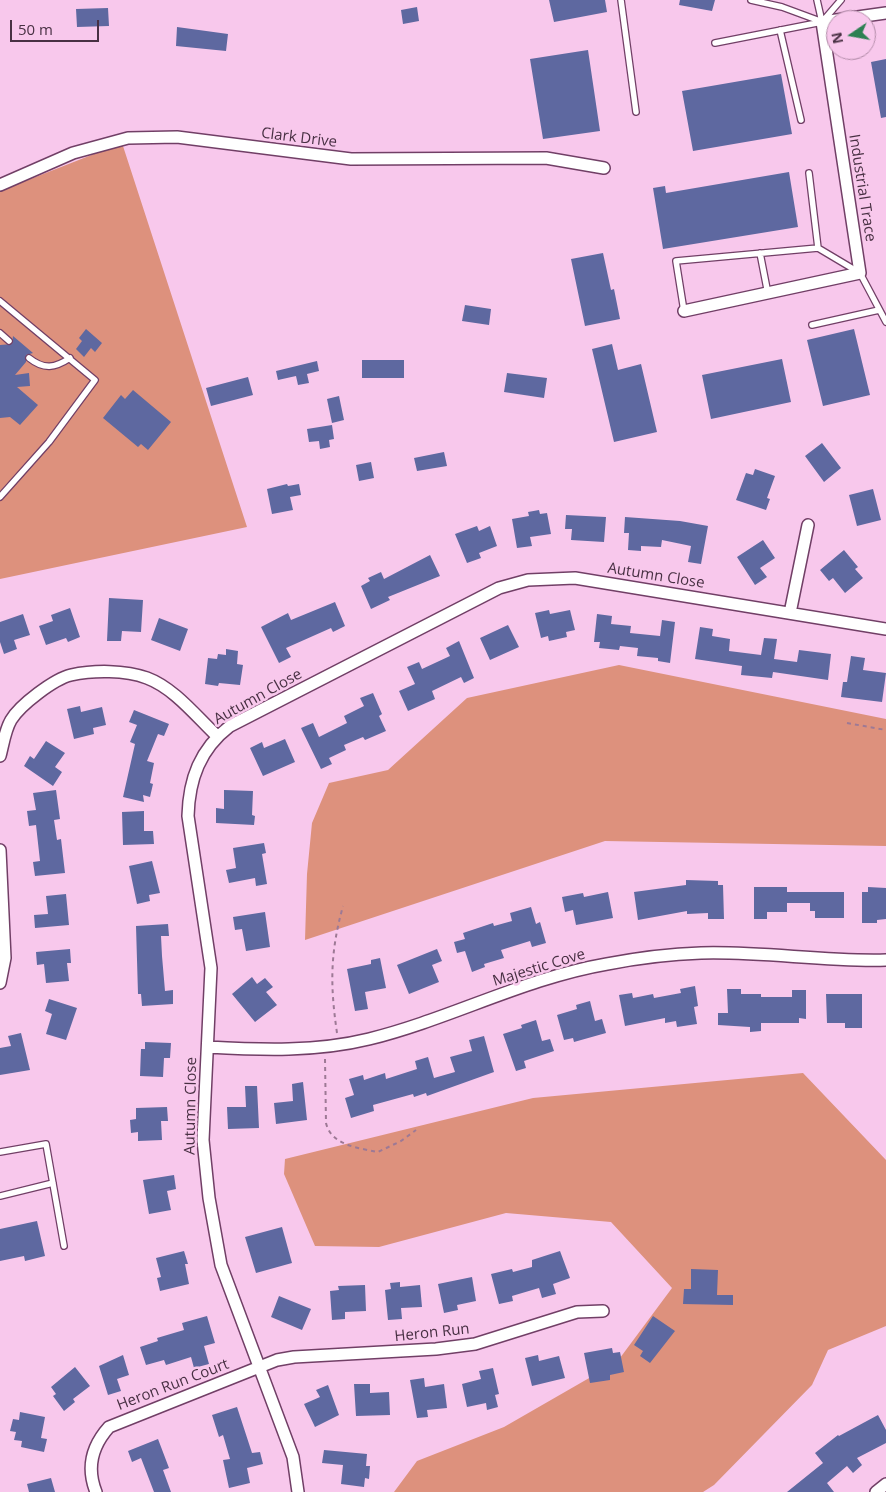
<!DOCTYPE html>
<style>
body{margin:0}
#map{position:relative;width:886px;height:1492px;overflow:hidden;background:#f8c8ec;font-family:"Open Sans",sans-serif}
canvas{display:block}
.north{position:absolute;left:826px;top:10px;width:50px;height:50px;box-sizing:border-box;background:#f8c8ec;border:1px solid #b28ba8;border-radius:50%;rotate:258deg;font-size:14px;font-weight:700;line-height:20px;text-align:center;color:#483043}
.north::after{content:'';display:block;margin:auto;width:18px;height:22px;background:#2d8052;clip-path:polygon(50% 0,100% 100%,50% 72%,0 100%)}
.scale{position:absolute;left:10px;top:20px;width:89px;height:22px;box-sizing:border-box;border:2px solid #483043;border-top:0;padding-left:6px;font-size:15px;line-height:18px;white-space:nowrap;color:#483043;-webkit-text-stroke:4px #f8c8ec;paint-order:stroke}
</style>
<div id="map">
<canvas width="886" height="1492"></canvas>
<div class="north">N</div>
<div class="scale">50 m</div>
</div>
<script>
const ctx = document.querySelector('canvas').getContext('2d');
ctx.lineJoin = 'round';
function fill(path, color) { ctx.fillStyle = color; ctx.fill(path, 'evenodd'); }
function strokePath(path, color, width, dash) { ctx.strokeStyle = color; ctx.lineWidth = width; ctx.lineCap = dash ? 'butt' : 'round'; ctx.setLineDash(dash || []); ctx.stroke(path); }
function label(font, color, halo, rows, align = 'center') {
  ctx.font = font + ' "Open Sans",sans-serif'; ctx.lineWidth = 5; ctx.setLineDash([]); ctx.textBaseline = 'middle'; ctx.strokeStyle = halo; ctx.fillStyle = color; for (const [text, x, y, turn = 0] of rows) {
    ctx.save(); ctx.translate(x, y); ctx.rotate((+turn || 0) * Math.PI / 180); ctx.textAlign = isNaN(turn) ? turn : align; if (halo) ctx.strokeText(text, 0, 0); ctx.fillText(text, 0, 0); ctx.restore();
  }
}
fill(new Path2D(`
 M122,143L247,527L0,579V191Z
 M619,665L886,719V846L605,841L305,940L307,874L312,823L329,783L388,770L467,698Z
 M803,1073L886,1160V1326L828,1350L812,1385L714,1485L703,1492H394L417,1461L504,1427L617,1362L672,1288L611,1222L506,1213L379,1247L315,1246L284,1174L285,1159L533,1098Z`), '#dd917d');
fill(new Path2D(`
 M549,0H605L607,12L554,22Z
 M680,0H715L712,11L679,5Z
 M417,7L419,21L403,24L401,10Z
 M108,8L109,26L77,27L76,9Z
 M177,27L228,34L226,51L176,46Z
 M588,50L600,131L543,139L530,59Z
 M886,59V117L881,118L871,62Z
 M781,74L792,134L693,151L682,91Z
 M789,172L798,227L663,249L653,188L665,186L666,193Z
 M603,253L611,290L614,289L620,319L585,326L571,259Z
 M465,305L491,309L489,325L462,321Z
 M86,329L102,343L95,352L91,348L84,357L76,349L82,341L79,338Z
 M854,329L870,395L823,406L807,340Z
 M13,336L33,353L26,355V362L15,375L29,373L30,386L17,387L38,405L20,425L10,417L0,418V345L12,344Z
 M612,344L618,370L641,364L657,432L614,442L592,349Z
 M782,359L791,402L711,419L702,375Z
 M362,360H404V378H362Z
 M317,361L319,371L307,374L309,383L298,385L296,376L278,380L276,371Z
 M507,373L547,378L544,398L504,392Z
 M248,377L253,395L211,406L206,388Z
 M133,390L171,422L148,450L141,444L138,447L103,418L121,395L125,399Z
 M339,396L344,420L332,423L327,399Z
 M332,425L334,439L329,440L330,447L320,449L319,441L309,442L307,429Z
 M822,443L841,468L824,482L805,456Z
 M444,452L447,466L417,471L414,458Z
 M371,462L374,478L359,481L356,465Z
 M755,469L775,476L767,498L770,499L766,510L736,500L746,473L753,475Z
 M287,484L288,486L299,484L301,495L290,497L293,510L272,514L267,489Z
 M873,489L881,520L857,526L849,495Z
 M539,510L540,514L547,513L551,534L530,537L532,546L517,548L512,519L529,516L528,512Z
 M566,515L606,517L604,542L571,540L572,529H565Z
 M625,517L680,521L708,526L701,564L688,562L691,546L662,540L661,547L641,546V551L628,550L629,533H624Z
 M477,526L479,531L490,526L497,546L479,553L481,558L467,563L455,534Z
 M763,540L775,558L760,568L767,577L755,585L737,557Z
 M844,550L858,567L855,569L863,578L845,593L833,578L829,581L820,570Z
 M430,555L440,576L388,597L390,600L371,609L361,586L370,581L368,578L381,572L384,579Z
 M109,598L143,600L141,632L122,631L121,641H107Z
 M335,602L345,626L333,632L331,628L286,648L291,657L279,663L261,627L288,613L291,620Z
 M70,608L80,637L68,642L66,638L46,645L39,626L53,621L51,615Z
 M549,610L550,614L570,610L575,630L566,632L567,637L549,641L548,636L541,638L535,613Z
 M23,614L30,635L14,640L17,649L4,654L0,642V622Z
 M597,614L612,616L611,624L631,626L630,633L660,636L662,620L675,622L670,663L658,661V658L637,656L638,648L620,646L619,650L599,648L600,642H594Z
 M159,618L188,629L180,651L151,640Z
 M508,625L519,647L490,660L480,638Z
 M700,627L713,629L712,636L730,639L729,651L761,655L764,638L777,639L774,659L797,662L799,650L831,654L828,680L773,672L772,678L741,675L742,666L695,659Z
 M459,641L474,678L464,683L461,677L432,691L435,699L408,711L399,691L415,684L407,667L419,662L422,669L450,656L446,648Z
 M226,649L238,651L237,664L243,665L240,685L219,683L218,686L205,684L208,658L217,659L218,654L226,655Z
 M851,656L865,658L863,670L886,673L882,702L841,697L843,682H847Z
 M373,693L382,714L379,716L386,731L365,740L363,737L344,745L346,750L329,758L332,764L321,769L301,728L313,723L319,737L347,723L344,716L364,706L360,698Z
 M80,706L81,712L102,707L106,725L93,728L94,734L74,739L67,709Z
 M134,710L169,724L164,736L158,734L147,761L154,763L150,783L153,784L150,797L143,795L144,802L123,797L135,744L130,742L137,725L129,722Z
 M285,739L295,762L263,776L250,748L262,742L264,748Z
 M46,741L65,753L55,767L62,772L53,786L24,766L30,756L34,759Z
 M56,790L60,819L54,820L57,840L61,839L65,873L35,876L33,862L40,861L36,825L29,826L27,811L36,810L33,793Z
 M224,790L253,791L252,815L255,816L254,825L216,823V808L224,809Z
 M144,811V831H153L154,844L123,845L122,812Z
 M264,843L266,853L262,854L267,884L256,886L255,878L229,883L226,870L236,868L233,848Z
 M152,861L160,893L149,895L150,901L137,904L129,866Z
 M686,880L718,881V885H723L724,919H708V913L687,914V911L638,920L634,892L686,885Z
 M754,887H787V892H844V918H815V911H810V903H787V912H767V919H754Z
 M868,887L886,888V919L877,920V923H862V892H868Z
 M608,892L613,918L576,925L573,910L565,912L562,897L583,893L584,897Z
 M66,894L69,925L35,928L34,915L48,914L46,896Z
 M531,907L536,924L540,922L546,943L532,947L530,941L501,950L504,958L484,964L485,967L472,972L465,951L457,953L454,942L465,939L463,933L493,923L494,926L512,921L510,913Z
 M265,912L270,947L246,951L242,929L235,930L233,917Z
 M168,924L169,936H161L162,956L165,991L173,990V1004L142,1006L141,994H138L136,926Z
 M70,949L71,963H67L69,981L46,983L44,964L37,965L36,952Z
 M437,949L442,961L432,965L439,982L409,994L397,965Z
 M380,958L386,988L365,992L368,1009L355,1011L347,969L371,964V960Z
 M252,977L257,984L265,978L273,987L266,992L277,1005L255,1022L232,994Z
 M695,986L698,1006L694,1007L697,1024L677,1027L676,1021L665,1023V1018L625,1026L619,995L632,993L633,998L653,994L654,998L681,993L680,989Z
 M727,989H741V994H761V997H792V990H806V1019L799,1018V1023H761V1031L750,1032V1027L718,1025V1013H728Z
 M826,994H862V1028H845V1023H827Z
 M49,999L77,1008L66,1040L46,1034L52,1014L45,1011Z
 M590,1001L595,1021L602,1019L606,1033L574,1042L573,1038L564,1040L557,1015L577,1009L576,1005Z
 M536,1020L542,1041L550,1039L554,1051L524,1061L526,1068L516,1071L503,1034L522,1028L521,1025Z
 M21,1033L30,1070L0,1075V1048L11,1046L8,1036Z
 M484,1036L494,1072L427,1096L426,1093L414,1097L413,1094L373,1105L374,1111L351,1118L345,1098L354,1095L349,1079L363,1075L364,1080L385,1073L386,1079L417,1069L415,1061L428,1057L434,1078L455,1072L450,1057L472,1051L469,1040Z
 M145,1042L171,1043L170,1058H164L163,1077L140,1076L141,1049H145Z
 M303,1082L307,1120L276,1124L274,1103L293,1101L292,1084Z
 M245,1086H257L259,1128L228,1129L227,1107H246Z
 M167,1107L168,1121H161L162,1140L138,1141V1132L131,1133L130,1120L136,1119V1108Z
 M174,1175L176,1189L167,1191L171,1210L149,1214L143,1180Z
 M37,1221L45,1256L25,1261L24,1256L0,1261V1229Z
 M282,1227L292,1263L256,1273L245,1237Z
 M184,1251L188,1264H185L189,1284L160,1291L157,1278L161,1277L156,1258Z
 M560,1251L570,1278L553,1284L556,1294L542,1298L539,1288L512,1296L513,1301L499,1304L491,1274L512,1269L513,1272L532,1267V1260Z
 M691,1269L718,1270L717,1295H733V1305L683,1304L684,1289H691Z
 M472,1277L476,1301L457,1305L458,1310L444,1313L438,1284Z
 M400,1282V1287L420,1285L422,1307L401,1308L402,1319L388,1320L385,1290L391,1289L390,1283Z
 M365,1285L366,1311L345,1312V1319L332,1320L330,1291L339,1290L338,1286Z
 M279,1296L311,1309L302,1330L271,1317Z
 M207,1316L215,1343L204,1346L209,1364L194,1368L191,1357L166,1365L164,1360L146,1365L140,1347L158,1341L157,1338L184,1330L182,1323Z
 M653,1316L675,1331L650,1363L640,1356L643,1351L634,1345Z
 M612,1348L613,1353L620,1352L624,1372L610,1375V1380L590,1383L584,1353Z
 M123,1355L129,1375L117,1379L121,1391L108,1395L99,1366Z
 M538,1355L539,1361L559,1356L565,1378L532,1386L525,1358Z
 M75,1367L90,1386L73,1399L75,1402L64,1411L53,1396L56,1394L51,1387Z
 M493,1368L499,1394L495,1395L498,1407L487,1410L486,1403L467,1407L462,1384L481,1379L479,1371Z
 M424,1378L425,1387L444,1384L447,1408L427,1410L428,1417L417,1418L410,1380Z
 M354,1384H370V1393L389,1392L390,1415L356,1416Z
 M328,1385L339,1415L315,1427L304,1404L320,1397L316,1390Z
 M237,1407L252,1453L260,1452L263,1464L247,1468L250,1483L229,1488L223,1460L230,1459L223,1435L219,1437L212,1415Z
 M20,1412L45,1417L41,1438L47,1439L44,1452L21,1447L22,1441L14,1440L16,1432L10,1431L13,1419L19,1420Z
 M878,1415L886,1430V1443L857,1458L862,1465L853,1473L847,1466L827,1483L834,1492H787L823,1463L815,1453L838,1435L839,1436Z
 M158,1439L169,1468L163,1470L171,1492H154L141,1458L132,1462L128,1451Z
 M324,1450L367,1454L366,1466H370L369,1479L365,1478L364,1487L341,1484L343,1465L322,1463Z
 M51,1478L55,1492H29L27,1484Z`), '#5e68a0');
const lane = new Path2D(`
 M621,0L636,112
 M751,0L782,7L820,21
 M817,0L822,22
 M780,30L801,120
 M715,43L822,22L841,0
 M809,173L818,248
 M760,253L768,294
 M0,301L95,380L49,442L0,497
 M684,311L676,261L818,248L860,273L886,322
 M812,325L879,310
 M0,333L9,341
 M29,358C44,370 55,368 70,358
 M0,1152L46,1144L64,1246
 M0,1196L53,1183`);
const street = new Path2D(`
 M0,185L73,153L128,138L177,137L351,159L546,158L604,168
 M684,311L860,273L822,22L886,13
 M790,613L808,525
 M0,756C3,745 5,730 11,720C20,705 54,679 71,675C94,670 125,670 147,678C174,688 196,716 217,736
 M0,850L5,958L0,983
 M208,1047C262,1050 316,1052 369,1039C450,1019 525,978 607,964C638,958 670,954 701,953C763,951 824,962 886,960
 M96,1492C86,1467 92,1446 109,1427L277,1360L294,1357L436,1349L475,1344L577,1312L603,1311
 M298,1492L293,1457L221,1265L209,1198L203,1140L211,968L188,816C189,779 200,749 230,726L499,588L528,580L575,578L886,629
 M876,1492L886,1484`);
strokePath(lane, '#713f66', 8);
strokePath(street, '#713f66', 14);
strokePath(new Path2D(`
 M847,723L886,730
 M337,1033C330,985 330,953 343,906
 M325,1059L326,1123C331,1145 358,1148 378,1152L401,1141L416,1130`), '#9d7995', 2, [4, 4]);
strokePath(lane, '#fff', 5.5);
strokePath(street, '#fff', 11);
label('15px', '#483043', '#f8c8ec', [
 ["Clark Drive",299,138,7],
 ["Industrial Trace",862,188,81],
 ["Autumn Close",656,576,9],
 ["Autumn Close",258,697,-29],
 ["Majestic Cove",539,968,-17],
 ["Autumn Close",191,1106,-89],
 ["Heron Run",432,1333,-6],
 ["Heron Run Court",173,1385,-21]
]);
</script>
